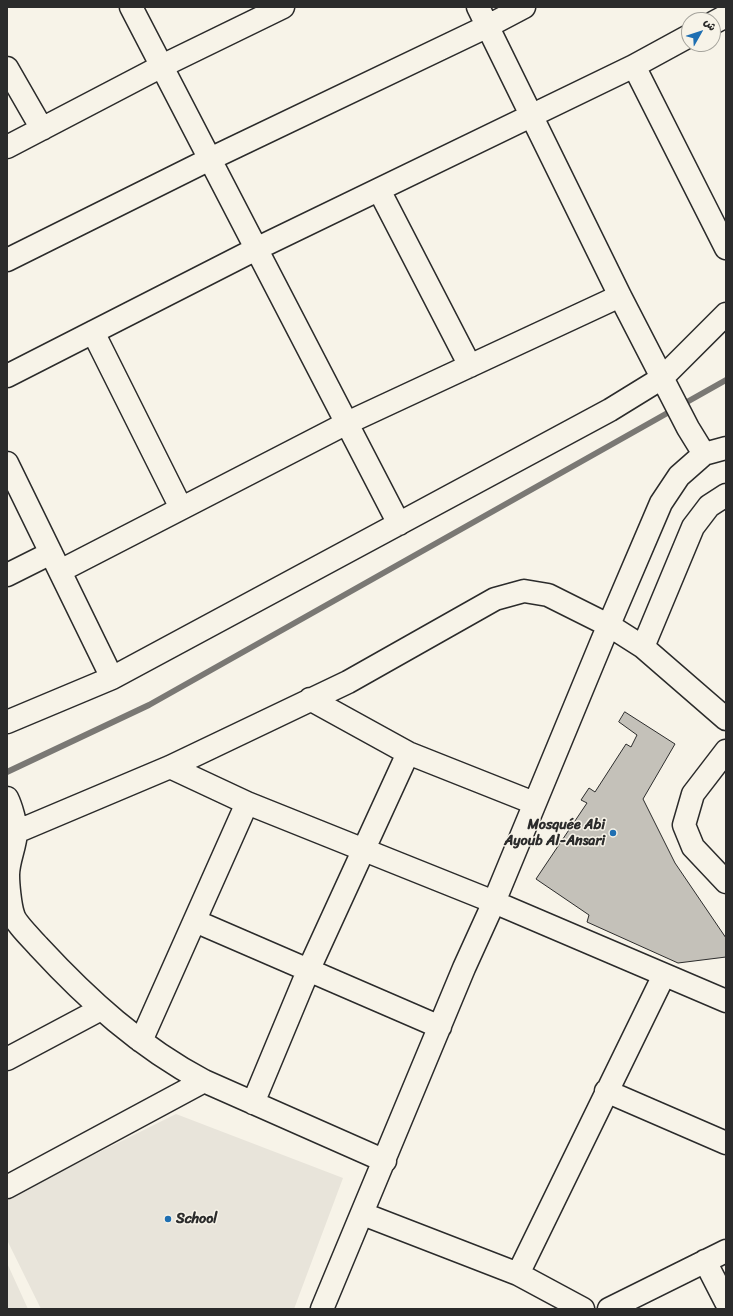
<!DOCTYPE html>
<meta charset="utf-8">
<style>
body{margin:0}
#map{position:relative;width:733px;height:1316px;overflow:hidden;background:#f7f3e8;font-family:Sriracha,"Playpen Sans Arabic",sans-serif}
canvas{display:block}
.frame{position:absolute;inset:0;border:8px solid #2b2b2b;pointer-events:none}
.north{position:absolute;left:681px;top:12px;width:40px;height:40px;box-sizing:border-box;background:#f7f3e8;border:1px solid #a5a39c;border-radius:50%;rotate:51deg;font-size:11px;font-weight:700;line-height:16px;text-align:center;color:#2b2b2b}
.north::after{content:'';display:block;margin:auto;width:14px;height:18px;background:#1f6fb2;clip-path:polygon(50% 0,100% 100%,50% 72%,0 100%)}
</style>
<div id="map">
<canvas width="733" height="1316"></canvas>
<div class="frame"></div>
<div class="north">ش</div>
</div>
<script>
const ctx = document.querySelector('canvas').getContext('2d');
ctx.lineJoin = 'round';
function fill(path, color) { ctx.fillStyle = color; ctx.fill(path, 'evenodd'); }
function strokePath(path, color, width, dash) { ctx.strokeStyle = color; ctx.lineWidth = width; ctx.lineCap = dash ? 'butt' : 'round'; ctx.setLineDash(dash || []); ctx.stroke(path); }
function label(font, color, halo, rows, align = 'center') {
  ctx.font = font + ' Sriracha,sans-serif'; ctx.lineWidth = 3; ctx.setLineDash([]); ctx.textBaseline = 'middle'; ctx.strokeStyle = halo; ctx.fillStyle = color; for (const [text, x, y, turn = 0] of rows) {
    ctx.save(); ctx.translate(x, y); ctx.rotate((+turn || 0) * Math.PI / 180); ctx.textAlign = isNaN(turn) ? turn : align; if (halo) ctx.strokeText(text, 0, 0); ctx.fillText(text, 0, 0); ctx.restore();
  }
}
fill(new Path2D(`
 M176,1114L343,1178L294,1309H41L7,1240V1198Z
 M7,1263L28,1309H7Z`), '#e8e4da');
strokePath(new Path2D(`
 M7,772L149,705L726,380`), '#7a7874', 6);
const building = new Path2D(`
 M625,712L675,744L643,799L675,863L726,938V957L678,963L587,922L589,915L536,879L587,803L581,800L589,788L595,792L626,744L631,747L637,735L619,722Z`);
fill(building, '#c4c1b9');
strokePath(building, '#2b2b2b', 1);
const minor = new Path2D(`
 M131,7L399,524
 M478,7L620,296L688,428L704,454
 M713,23L726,16
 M634,66L726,248
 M7,68L42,129
 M7,147L162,66L283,7
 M379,190L470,366
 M7,260L210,159L488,26L524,7
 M93,332L181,508
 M7,376L256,249L634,66L689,36
 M7,463L112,678
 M60,571L347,423L620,296
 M7,575L51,553
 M643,647L693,527L709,506L726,495
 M310,699L408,753L534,803
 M7,722L112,678L610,410L662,378L726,314
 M726,751L693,794L684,825L693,847L726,882
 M170,767L247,803
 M7,798C11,806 16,823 16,833C15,847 8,861 8,875C8,884 10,905 13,914C15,923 33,940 39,947C88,1000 140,1047 204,1081L385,1161
 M16,832L170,767L348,682L495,599L524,591L548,595L610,626L643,647L726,719
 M195,921L440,1027
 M141,1041L247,803L494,902L726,1001
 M7,1059L101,1009
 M606,1091L726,1143
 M253,1103L308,971L408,753
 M7,1187L204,1081
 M363,1214L518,1274L583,1309
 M705,1261L726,1302
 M518,1274L664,975
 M322,1309L464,968L494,902L602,641L661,503L679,476L704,454L726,448
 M609,1309L726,1251`);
strokePath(minor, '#2b2b2b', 25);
strokePath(minor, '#f7f3e8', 22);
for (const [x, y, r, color] of [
 [613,833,4,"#1f6fb2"],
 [168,1219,4,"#1f6fb2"]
]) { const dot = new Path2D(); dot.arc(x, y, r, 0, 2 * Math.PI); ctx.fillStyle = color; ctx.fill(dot); strokePath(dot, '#f7f3e8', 1.5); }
label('bold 14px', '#2b2b2b', '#f7f3e8', [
 ["Mosquée Abi",605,825],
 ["Ayoub Al-Ansari",605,841],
 ["School",176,1219,"left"]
], 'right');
</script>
